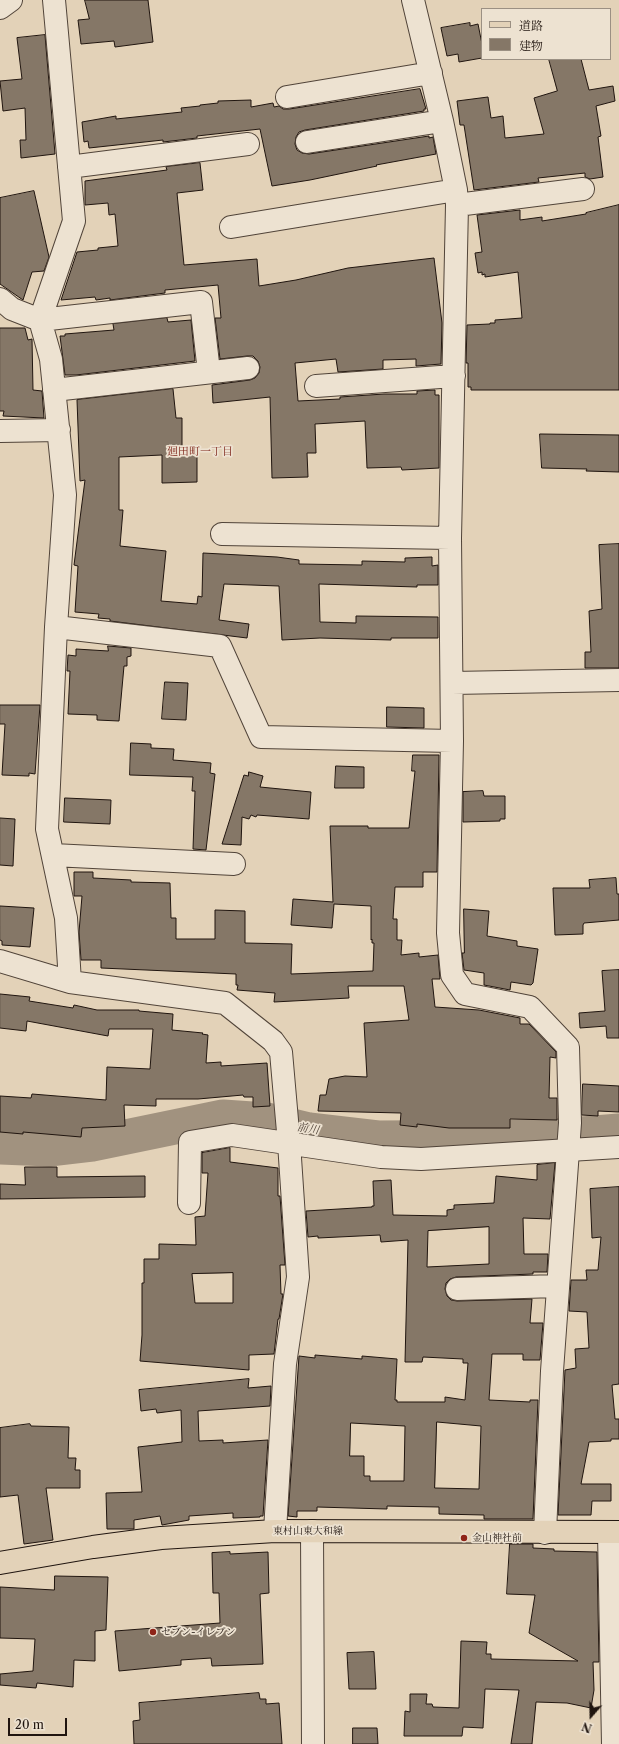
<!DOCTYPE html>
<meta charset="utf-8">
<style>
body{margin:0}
#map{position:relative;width:619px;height:1744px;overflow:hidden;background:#e3d2b8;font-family:"Libre Caslon Text","Noto Serif JP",serif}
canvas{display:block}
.legend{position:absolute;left:481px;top:8px;width:130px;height:52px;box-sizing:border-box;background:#ede2d1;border:1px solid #9b9083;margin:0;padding:5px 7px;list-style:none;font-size:12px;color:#20150f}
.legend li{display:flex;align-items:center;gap:8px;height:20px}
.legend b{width:20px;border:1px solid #9b9083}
.north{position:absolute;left:571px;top:1696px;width:40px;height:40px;-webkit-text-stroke:3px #ede2d1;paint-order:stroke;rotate:200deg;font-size:11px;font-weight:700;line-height:16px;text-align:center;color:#20150f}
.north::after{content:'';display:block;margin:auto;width:14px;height:18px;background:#20150f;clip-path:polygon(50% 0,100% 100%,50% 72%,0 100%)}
.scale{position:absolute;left:8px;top:1718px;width:59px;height:18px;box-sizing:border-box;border:2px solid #20150f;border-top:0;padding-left:5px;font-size:12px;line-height:14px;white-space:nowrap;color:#20150f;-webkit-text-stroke:3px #ede2d1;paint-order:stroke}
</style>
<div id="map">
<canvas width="619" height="1744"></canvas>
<ul class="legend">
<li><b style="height:5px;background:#e3d2b8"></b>道路</li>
<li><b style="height:11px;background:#857767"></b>建物</li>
</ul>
<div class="north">N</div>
<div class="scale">20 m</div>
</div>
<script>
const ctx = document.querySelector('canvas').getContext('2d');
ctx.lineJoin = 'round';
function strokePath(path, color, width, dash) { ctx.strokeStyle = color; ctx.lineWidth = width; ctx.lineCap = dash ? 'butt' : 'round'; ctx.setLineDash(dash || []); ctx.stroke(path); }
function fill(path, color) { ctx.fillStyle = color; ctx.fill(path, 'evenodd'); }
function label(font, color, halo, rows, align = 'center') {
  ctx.font = font + ' "Libre Caslon Text","Noto Serif JP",serif'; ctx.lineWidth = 3.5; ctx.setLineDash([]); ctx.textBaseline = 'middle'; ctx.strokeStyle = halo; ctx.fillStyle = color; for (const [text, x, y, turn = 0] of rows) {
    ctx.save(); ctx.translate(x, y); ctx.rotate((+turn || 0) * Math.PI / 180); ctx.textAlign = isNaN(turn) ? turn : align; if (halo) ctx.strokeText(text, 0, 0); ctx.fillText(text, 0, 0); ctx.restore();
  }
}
strokePath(new Path2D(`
 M0,1147L49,1149L92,1144L223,1117L267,1120L309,1130L378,1138L545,1137L619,1131`), '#a1927f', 35);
const building = new Path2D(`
 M85,0H148L153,42L115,47L114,41L81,44L78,20L89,19Z
 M470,23V26L478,24L482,44V58L459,62L458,54L447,56L441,28Z
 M45,35L55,154L21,158L20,140H26L25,108L3,111L0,81L22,79L17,38Z
 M549,59H581L589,90L613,86L615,101L596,106L601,136L598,137L603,177L590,179L585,177V173L538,178L539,182L474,190L464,125H460L457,101L488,97L491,118L503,116L505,138L544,134L534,98L557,91Z
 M420,89L426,109H424V111L305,130L299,132L296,137L295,144L297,150L302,153L309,154L429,136V138L433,137L436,154L376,165L377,166L310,180L272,186L260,129L197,136V138L163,142V140L89,148L88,141L84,142L82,122L116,116V119L182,112L181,108L200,106V105L218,103V101L251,100V107L273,103L274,107L279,106L283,109H289Z
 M200,163L203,190L177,193L184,265L257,259L259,286L296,280L348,268L434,258L442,323L441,364L416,366V359L383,360V369L338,372L336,359L295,363L298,401L340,399V397L384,394H417V391L435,390V395H439V468L402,470L401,467L367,468L365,421L315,424L316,453H307L308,477L272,478L270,397L213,403L212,385L250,380L255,378L259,373L260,367L258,361L253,356H247L220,359L215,318H221L218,285L165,290V293L110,300V298L96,300L95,297L61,300L77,252L98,250V248L118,246L115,214L109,215L108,203L85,205V181L167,170L166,167Z
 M34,191L49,257L44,271L32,272L23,300L0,284V198Z
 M619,205V390H471V387H468V363H466L467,325L490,324V323H495V320L522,318L518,272L485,277V274L482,275V272L478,273L475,253L482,252L477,215L520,210V220L542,217V221L586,214V213Z
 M167,318L168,322L191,320L195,361L76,375H65L60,336H65V334L114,330L113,324Z
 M0,328H25L28,340L32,339L33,390L42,391L44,418L3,416L4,411H0Z
 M173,389L176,418H182V452L197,451V482L162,483V455L119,457V510H123L120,546L166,551L161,601L197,604L198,596L202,597L203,553L277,557L299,560V564L362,565V561L405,562V558L432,557V566L438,565V585H417V587L319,584L320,622L356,623V616L438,617V638H391V640L320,638L282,640L279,586L224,584L219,620L249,624L247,638L110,621V619L98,618L99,614L75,612L78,566L74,565L85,480L80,481L77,400Z
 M540,434L619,435V472L586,471L587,469L542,468Z
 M619,544V668H585V652H591L589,611L602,609L599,545Z
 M108,646L131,648V656L127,657V666H124L119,721L97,720V715L68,714L70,671H67L68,655L76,656V649L108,651Z
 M165,682L188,683L186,720L162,719Z
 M0,705H40L35,774L29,773V776L2,775L5,724H0Z
 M387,707L424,708V728L387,727Z
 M131,743L151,744V748L174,749L173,760L211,763L210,773L215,774L206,850L193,849L195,791H192L193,777L130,775Z
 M413,755H439L437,872H423V887H395L393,919H397V940H402L401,955L419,953V957L438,955L440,979H432L435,1007L479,1010L520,1018V1024H529L556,1052V1058L550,1057L549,1098H557V1120L510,1119V1128H449L417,1124V1127L400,1125L401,1113L318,1111L320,1095H326L329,1079L345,1076L367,1077L364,1023L409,1020L404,986H348L349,998L274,1002L275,993L237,990L238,985H236V974L101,968V960H81L79,932L82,896H74V872H93V878L131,880V882L170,883L171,918H176V939H215V910L245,911V943L292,944L291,974L373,971L374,943H372V939L371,940V906L334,904L332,928L291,925L293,899L333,902L330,826H368V828H409L415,771H412Z
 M336,766L364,767V788H335Z
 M249,772L263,776L260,787L311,792L309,819L257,815L256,817L251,815L249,819L242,817L241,845L222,844L244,775L248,776Z
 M483,791L484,796H505V819H500V821L463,822V792Z
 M65,798L111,800L110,824L64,822Z
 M0,818L15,819L13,866L0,865Z
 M616,878L617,894H619V920L584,923L583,925V934L555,935L553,888H590L589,880Z
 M0,906L34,908L30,947L2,945V941L0,940Z
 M464,909L489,911L487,936L517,941V946L538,949L533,983L531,985L511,982L510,990L484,985V973L464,970L462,953H464Z
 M619,970V1038H607L606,1026L580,1028L579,1013L605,1011L602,971Z
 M0,994L30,997L29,1001L73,1008L74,1005L97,1010H139V1011L173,1014L172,1030L203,1033L202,1034L208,1035L206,1063L221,1062V1066L267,1063L270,1106L253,1107V1097H244L243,1095L198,1099H156V1106L124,1105L125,1126L82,1128L81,1137L23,1132V1134L0,1132V1096L31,1098L32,1094L106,1100L107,1067L150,1069L153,1029H109L108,1036L27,1021L26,1031L0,1028Z
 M583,1084L619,1086V1112L598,1111V1116L582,1115Z
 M230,1148V1162L278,1168V1196H280L285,1265H280L281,1294H283L279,1319H278L274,1354L249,1355V1370L140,1361L142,1335V1283H144V1259H159V1244L196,1245L195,1217L205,1216L208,1173H202V1153ZM233,1273V1303H195L192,1274Z
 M555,1163L550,1219L523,1218L524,1254H548L547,1272H533V1274L456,1277L450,1279L446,1283L445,1289L447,1296L451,1300L457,1301L532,1299L530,1323H543L540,1360H523V1354H492L489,1400L530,1402V1400H538L533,1519H484V1515L439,1514V1507L387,1506V1509L317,1507V1511H297V1517L288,1516L299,1356L315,1358V1355L362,1359V1356L397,1359L395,1400H397V1402H445V1397L465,1400L468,1363H463V1359L423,1357L422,1362H405L408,1240L381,1242L380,1235L318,1238V1236L308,1237L306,1211L372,1207V1206H374L373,1181L391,1180L393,1215L447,1216V1210L454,1209V1205L494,1203L496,1176L537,1180V1165ZM489,1227V1264L427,1267L428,1231ZM437,1422L481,1426L479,1489L435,1488ZM351,1423L405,1426L404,1481H370V1476H364V1456H350Z
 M25,1167H57V1177L145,1176V1197L0,1199V1184L25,1185Z
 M619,1187V1384L612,1385L615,1419H619V1439H611V1441L589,1442L581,1484H611V1501H592L591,1515H558L565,1370L576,1368L575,1349L589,1348L587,1312L569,1311L571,1280H587L586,1270H598L601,1237L592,1238L590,1189Z
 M249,1379L248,1388L271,1386L270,1406L198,1411L199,1441L223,1440V1443L268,1440L263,1516H260V1517L233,1518V1513L189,1516V1520L162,1525L160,1516L134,1520V1529H107L106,1493L142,1492L138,1447L182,1442L181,1410L157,1413L156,1409L141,1411L139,1390Z
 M30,1424L31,1426L69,1427L68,1458H76L75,1470H80V1488H46L53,1540L24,1544L18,1495L0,1497V1428Z
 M510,1544H533V1548L554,1549V1551L597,1552L599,1662H593L594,1690L591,1708L567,1703L536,1702L532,1744H511L519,1690L485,1689L483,1728L463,1727L462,1736H404L405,1711L410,1712V1694H427L426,1704H432L433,1707L459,1708L461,1641L487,1642L486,1654H491V1659L578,1661L529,1633L535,1595L507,1594Z
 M230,1552V1554L268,1552L269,1593L260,1594L263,1664L212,1666L211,1658L181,1660V1665L119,1671L115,1631L220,1623L219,1593H213L212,1553Z
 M55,1576L108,1577L106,1630L95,1631V1661L74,1660L73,1687L37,1683L36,1688L0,1685V1674L33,1671L35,1639L0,1638V1587L54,1590Z
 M374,1652L376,1689H349L347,1653Z
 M259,1693L260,1699H266V1704L279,1703L282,1744H134L133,1721L140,1720L139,1703Z
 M353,1728H377L378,1744H353Z`);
fill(building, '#857767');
strokePath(building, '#20150f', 1);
const minor = new Path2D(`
 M54,0L74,221L40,320L51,359L65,495L56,627L47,829L66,918L70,982
 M413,0L442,121L456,190L457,205L450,538L452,741L448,933L452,975L465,994L530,1007L568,1047L570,1123L552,1371L545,1533
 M0,8L11,0
 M287,97L431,73
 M307,142L442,121
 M69,167L248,144
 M457,205L583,189
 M231,227L456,190
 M0,299L12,309L40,320L201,302L209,372
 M316,386L454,376
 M54,390L248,368
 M0,431L59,430
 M222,534L450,538
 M56,627L220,646L261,737L452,741
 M452,683L619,680
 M53,855L234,864
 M0,961L70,982L225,1003L273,1041L281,1052L289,1143L298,1277L285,1364L275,1531
 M189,1203L190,1142L232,1135L381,1157L421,1159L619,1147
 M457,1289L557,1286
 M312,1531L313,1744
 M609,1533L613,1744`);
const major = new Path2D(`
 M0,1563L93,1547L161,1538L275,1531L619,1532`);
strokePath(minor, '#514439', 24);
strokePath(major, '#20150f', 24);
strokePath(minor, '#ede2d1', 22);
strokePath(major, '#e3d2b8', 22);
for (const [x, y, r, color] of [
 [464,1538,4,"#8f2418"],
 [153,1632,4,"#8f2418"]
]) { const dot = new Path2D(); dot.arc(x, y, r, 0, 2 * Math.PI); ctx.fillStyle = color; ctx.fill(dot); strokePath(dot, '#ede2d1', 1.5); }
label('10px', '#20150f', '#ede2d1', [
 ["東村山東大和線",308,1531]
]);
label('10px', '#20150f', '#ede2d1', [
 ["金山神社前",472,1538],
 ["セブン-イレブン",161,1632]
], 'left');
label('11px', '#7a1f14', '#ede2d1', [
 ["廻田町一丁目",200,452]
]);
label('italic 11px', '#54473c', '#ede2d1', [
 ["前川",308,1129,10]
]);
</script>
